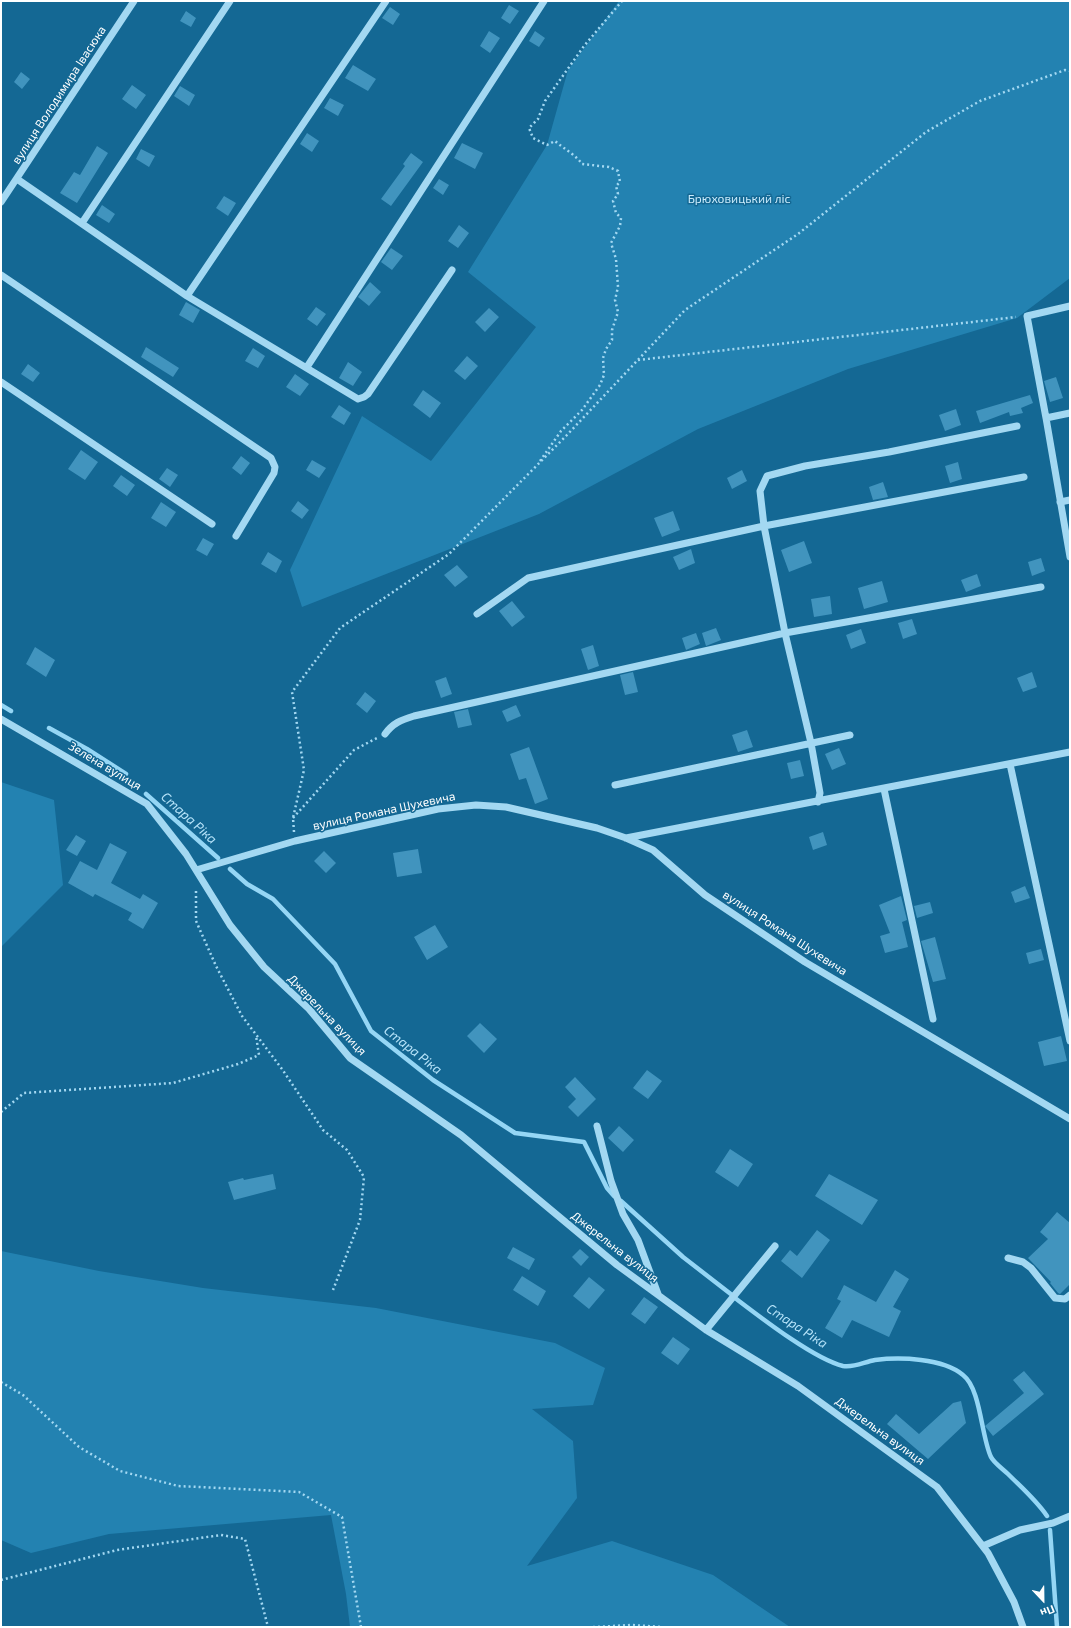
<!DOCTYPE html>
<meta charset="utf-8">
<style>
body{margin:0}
#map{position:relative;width:1071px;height:1628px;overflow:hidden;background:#146894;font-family:"Exo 2",sans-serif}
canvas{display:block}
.frame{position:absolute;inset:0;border:2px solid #fff;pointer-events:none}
.north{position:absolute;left:1023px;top:1580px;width:40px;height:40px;-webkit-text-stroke:3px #146894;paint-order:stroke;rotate:158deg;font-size:11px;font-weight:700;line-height:16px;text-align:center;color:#fff}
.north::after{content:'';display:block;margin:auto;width:14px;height:18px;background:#fff;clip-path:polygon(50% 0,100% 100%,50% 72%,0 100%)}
</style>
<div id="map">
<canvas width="1071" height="1628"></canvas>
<div class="frame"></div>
<div class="north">Пн</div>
</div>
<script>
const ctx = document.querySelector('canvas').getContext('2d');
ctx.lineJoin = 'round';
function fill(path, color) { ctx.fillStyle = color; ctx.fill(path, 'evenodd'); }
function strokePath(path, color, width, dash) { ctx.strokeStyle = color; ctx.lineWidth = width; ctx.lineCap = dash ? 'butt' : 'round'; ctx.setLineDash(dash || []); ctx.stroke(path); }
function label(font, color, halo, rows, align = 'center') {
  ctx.font = font + ' "Exo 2",sans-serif'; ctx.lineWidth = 3; ctx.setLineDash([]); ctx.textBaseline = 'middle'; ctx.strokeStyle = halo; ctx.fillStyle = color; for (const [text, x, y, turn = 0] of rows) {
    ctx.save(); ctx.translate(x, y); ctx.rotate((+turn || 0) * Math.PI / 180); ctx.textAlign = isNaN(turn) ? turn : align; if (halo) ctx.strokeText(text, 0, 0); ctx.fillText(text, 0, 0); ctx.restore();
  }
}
fill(new Path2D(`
 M619,1H1070V278L1017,318L848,369L698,429L539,514L302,607L290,570L362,416L431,461L536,327L468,272L547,145L568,70Z
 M1,782L54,800L63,885L1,947Z
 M1,1251L99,1271L203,1288L376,1308L555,1343L605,1368L593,1405L532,1409L573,1441L577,1498L527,1566L612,1541L713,1575L790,1627H350L346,1594L331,1515L109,1534L31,1553L1,1540Z`), '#2382b1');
strokePath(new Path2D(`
 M1,705L11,711
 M49,728L87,749L126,774
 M146,794L218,858
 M230,869L247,884L273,899L335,964L371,1031L433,1080L515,1133L584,1142L607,1188L614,1196
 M621,1201L683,1257L732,1295
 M735,1298C760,1317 814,1359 843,1366C854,1368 864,1362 875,1360C900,1357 943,1358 963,1375C981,1389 981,1436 991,1457C994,1463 1003,1469 1008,1474C1022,1488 1036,1500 1047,1516
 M1050,1530L1057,1627`), '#95d6f5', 4.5);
fill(new Path2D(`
 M509,5L519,11L510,24L501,18Z
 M390,7L400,14L393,25L382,18Z
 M186,11L196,18L191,27L180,21Z
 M489,31L500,38L490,53L480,46Z
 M535,31L545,38L539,47L529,41Z
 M353,65L376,79L368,91L345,78Z
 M21,72L30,79L22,89L14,82Z
 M132,85L146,95L136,109L122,99Z
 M180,86L195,95L189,106L174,96Z
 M330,98L344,105L338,116L324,108Z
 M307,133L319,141L312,152L300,144Z
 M462,143L483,153L475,169L454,158Z
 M97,146L108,153L77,203L60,193L74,172L80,175Z
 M141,149L155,156L149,167L136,159Z
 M411,153L423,162L391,206L381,199L405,166L403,164Z
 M439,179L449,185L443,195L433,188Z
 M224,196L236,203L228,216L216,208Z
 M102,205L115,214L109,223L96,215Z
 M459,225L469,233L458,248L448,241Z
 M391,248L403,256L392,270L381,262Z
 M370,282L381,292L369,306L358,297Z
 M186,302L200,310L193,323L179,315Z
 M316,307L326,314L317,326L307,319Z
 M489,308L499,317L485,332L475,322Z
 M146,347L179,368L173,377L141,357Z
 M253,348L265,356L258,368L245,361Z
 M467,356L478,366L465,380L454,371Z
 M348,362L362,372L353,386L339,378Z
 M28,364L40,373L33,382L21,374Z
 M295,374L309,384L300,396L286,387Z
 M1056,377L1063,398L1050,402L1044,381Z
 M423,390L441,403L430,418L413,405Z
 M1030,395L1033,403L1021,408L1023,413L1010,416L1009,412L980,423L976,411Z
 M339,405L351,413L344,425L331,417Z
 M956,409L961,425L945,431L939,415Z
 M81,450L98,462L85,480L68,469Z
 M241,456L250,463L241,475L232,468Z
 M312,460L326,468L319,478L306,470Z
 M958,462L962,479L950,483L945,466Z
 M167,468L178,475L170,487L159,479Z
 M742,470L747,481L732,489L727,478Z
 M121,475L135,485L127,496L113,486Z
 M883,482L888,497L873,500L869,487Z
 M298,501L309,510L302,519L291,511Z
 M161,502L176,512L166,527L151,518Z
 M673,511L680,530L662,537L654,518Z
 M203,538L214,544L207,556L196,550Z
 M804,541L812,563L789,572L781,550Z
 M691,549L695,563L679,570L673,557Z
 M268,552L282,561L276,573L261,564Z
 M1041,558L1045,571L1032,576L1028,562Z
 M457,565L468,577L455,587L444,575Z
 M977,574L981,586L966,592L961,580Z
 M882,581L888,602L864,609L858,588Z
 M830,596L832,614L814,617L811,599Z
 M512,601L525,617L512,627L499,611Z
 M912,619L917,634L903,639L898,623Z
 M716,628L721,640L706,646L702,633Z
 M861,629L866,643L851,649L846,635Z
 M696,633L700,644L686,650L682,638Z
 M593,645L599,666L588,670L581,649Z
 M35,647L55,660L46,677L26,664Z
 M633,672L638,692L625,695L620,675Z
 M1032,672L1037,687L1023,692L1017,678Z
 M446,677L452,694L441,698L435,681Z
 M365,692L376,701L367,713L356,704Z
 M516,705L521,716L507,722L502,711Z
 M468,709L472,725L458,728L454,712Z
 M747,730L753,747L738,752L732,735Z
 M529,747L548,799L535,804L526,778L519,780L510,754Z
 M839,748L846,764L832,770L825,754Z
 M800,760L804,776L791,779L787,763Z
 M823,832L827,845L813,850L809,837Z
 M76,835L86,841L77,856L66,850Z
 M110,843L127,852L111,883L140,899L143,894L158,903L143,929L128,920L132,913L95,894L93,897L68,883L80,861L97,870Z
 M418,849L422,873L397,877L393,853Z
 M324,851L336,863L326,873L314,861Z
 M1025,886L1030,898L1015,903L1011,892Z
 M901,896L907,920L902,922L908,947L885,953L880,936L890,933L879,905Z
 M930,902L933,913L917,918L914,906Z
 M435,925L448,947L427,960L414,937Z
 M935,937L946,979L933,982L921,941Z
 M1041,949L1044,960L1029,964L1026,953Z
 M480,1023L497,1039L484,1053L467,1036Z
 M1061,1036L1067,1061L1044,1066L1038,1042Z
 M647,1070L662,1081L648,1099L633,1088Z
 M575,1077L596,1099L578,1117L568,1107L576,1099L565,1087Z
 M619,1126L634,1140L623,1152L608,1138Z
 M730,1149L753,1164L738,1187L715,1172Z
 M273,1174L276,1189L234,1200L228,1182L243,1178L244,1180Z
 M829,1174L878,1200L862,1225L815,1196Z
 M1057,1212L1070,1223V1284L1060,1294L1058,1293L1050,1283L1051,1282L1028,1258L1048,1239L1040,1232Z
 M817,1230L830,1240L802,1278L781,1261L790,1250L797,1256Z
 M513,1247L535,1259L529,1270L507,1258Z
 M580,1249L589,1257L581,1266L572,1257Z
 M895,1270L909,1279L893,1307L901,1311L889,1337L852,1320L842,1338L825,1328L841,1301L837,1299L844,1285L876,1302Z
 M522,1276L546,1291L538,1306L513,1290Z
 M589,1277L605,1290L589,1309L573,1296Z
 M644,1297L658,1307L645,1324L631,1314Z
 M673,1337L690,1349L678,1365L661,1353Z
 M1024,1371L1044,1394L993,1436L985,1426L1024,1393L1013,1380Z
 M961,1401L966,1423L928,1459L887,1424L896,1414L919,1434L953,1403Z`), '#4194be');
strokePath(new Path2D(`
 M638,360L1016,317
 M540,461L561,431L582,410L600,385L604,375L603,358L606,349L612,340V330L618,312L615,300L618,287L616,259L611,243L620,226L621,218L616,213L613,201L618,194L616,186L620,182L618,171L609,167L582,164C576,155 564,149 555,141L547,145L533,138L529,128L538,119L545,101L584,46L622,1
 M293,818L354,750L377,738
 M294,832L293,818L304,770L292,692L340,628L449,554L566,436L685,310L798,234L926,132L980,101L1065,70L1070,71
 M196,891V921L216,966L242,1016L282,1069L323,1130L347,1150L364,1177L360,1220L333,1290
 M1,1112L24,1093L173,1083L238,1064L259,1055L256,1036
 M1,1382L23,1395L79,1447L120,1471L178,1486L299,1492L342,1517L361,1627
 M1,1580L117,1550L221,1535L245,1539L268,1627
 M593,1627L632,1625L663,1627`), '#a3d8f2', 2.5, [2, 3]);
strokePath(new Path2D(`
 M17,179L187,296L358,399L364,397L368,394L452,270
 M1,202L134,1
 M82,223L230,1
 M1,275L271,458L275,467L274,473L236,536
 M187,296L386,1
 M307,367L544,1
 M1,382L212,524
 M1070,413L1046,418L1070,557
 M1046,418L1027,316L1070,306
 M1060,502L1070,500
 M477,614L528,578L764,526L1024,477
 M1,719L147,804L186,854L230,925L264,967L309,1009L350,1058L461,1135L617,1265L706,1330L798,1386L937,1487L988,1553L1014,1602L1023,1627
 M385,734C393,723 401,720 414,716L785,633L1041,587
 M1010,764L1070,1041
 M615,785L850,735
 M884,789L933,1019
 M818,802L820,793L811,743L785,633L764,526L760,491L767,476L805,466L889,452L1017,426
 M626,838L1070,752
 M196,870L295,841L438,809L476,805L506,807L597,828L626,838L653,850L705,895L805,962L1070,1119
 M597,1126L611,1181L623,1214L638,1240L658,1294
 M1008,1258L1023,1262L1031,1268L1055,1298L1065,1299L1070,1295
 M706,1330L775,1246
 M983,1546L1020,1530L1053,1523L1070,1516`), '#a3d8f2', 7);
label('12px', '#fff', '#146894', [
 ["вулиця Володимира Івасюка",59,95,-57],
 ["Зелена вулиця",105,766,31],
 ["вулиця Романа Шухевича",384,811,-12],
 ["вулиця Романа Шухевича",785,933,33],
 ["Джерельна вулиця",327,1015,46],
 ["Джерельна вулиця",615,1247,38],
 ["Джерельна вулиця",880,1431,36]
]);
label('12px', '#cbecfc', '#146894', [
 ["Брюховицький ліс",739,199]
]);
label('italic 13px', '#b7e4fa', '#146894', [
 ["Стара Ріка",189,818,42],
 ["Стара Ріка",413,1050,38],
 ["Стара Ріка",797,1326,33]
]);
</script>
